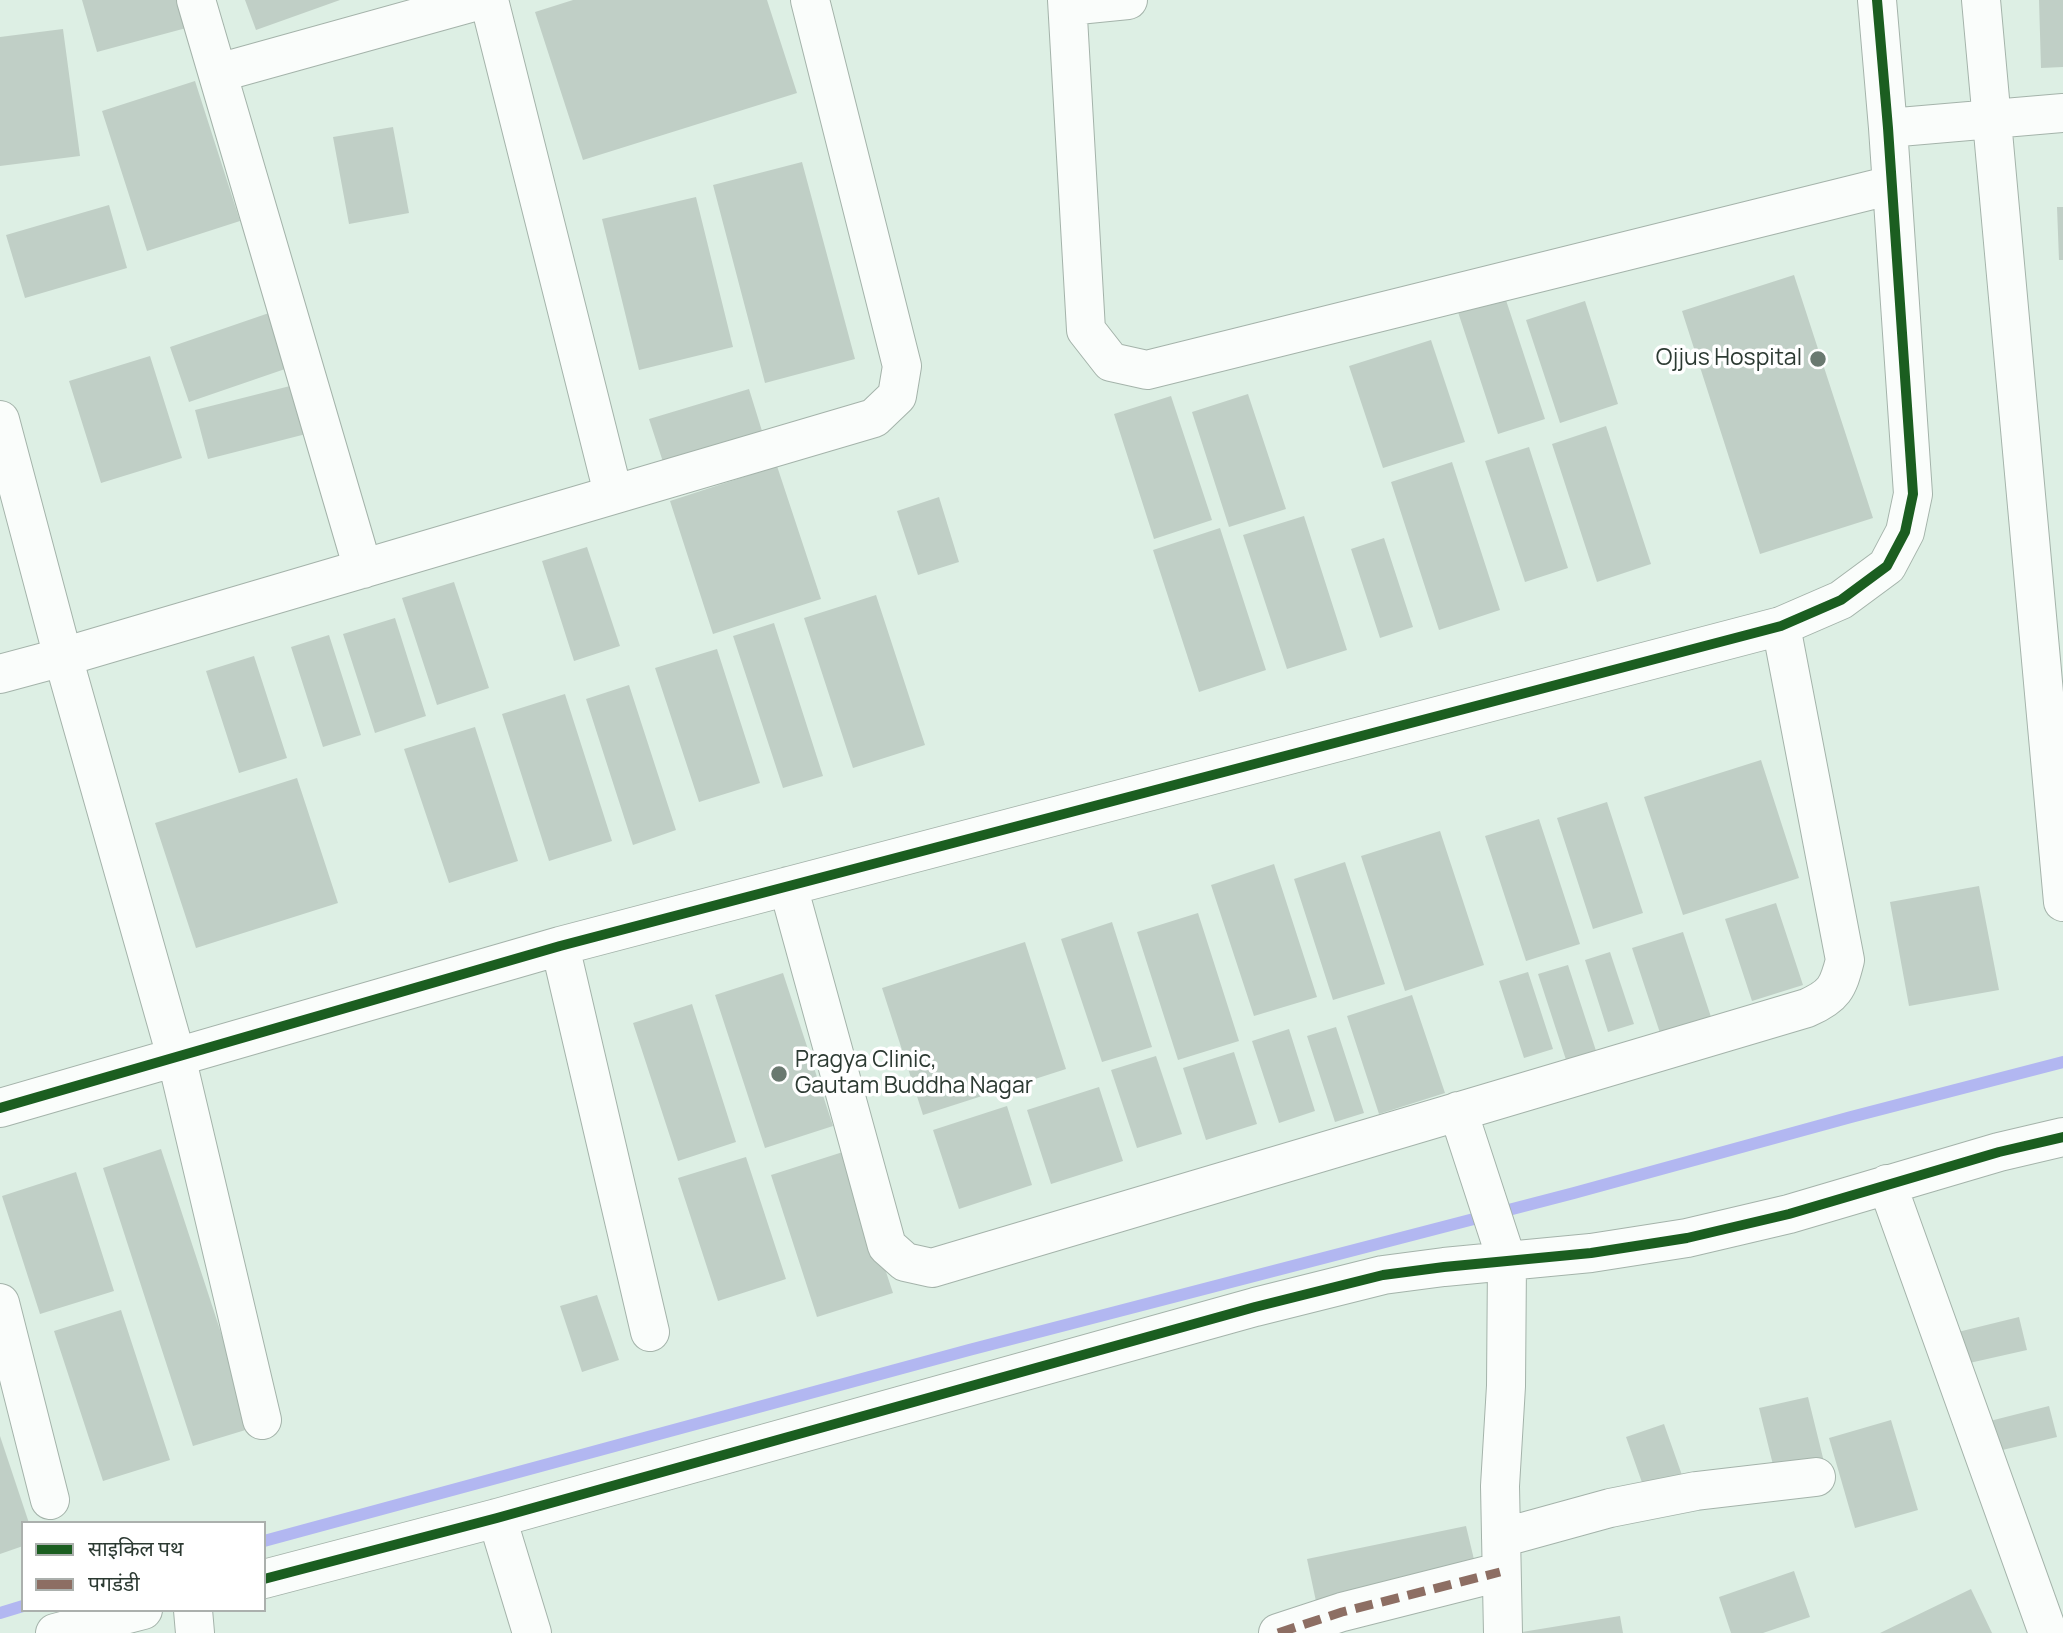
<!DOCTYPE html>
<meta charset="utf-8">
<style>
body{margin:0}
#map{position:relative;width:2063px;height:1633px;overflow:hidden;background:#ddefe4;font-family:Manrope,"Noto Sans Devanagari",sans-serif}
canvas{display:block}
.legend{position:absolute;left:21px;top:1521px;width:245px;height:91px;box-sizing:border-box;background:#fff;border:2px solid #abb0ad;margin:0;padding:9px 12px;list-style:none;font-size:21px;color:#2c3a32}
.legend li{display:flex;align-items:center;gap:14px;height:35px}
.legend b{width:35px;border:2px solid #abb0ad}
</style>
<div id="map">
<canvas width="2063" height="1633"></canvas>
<ul class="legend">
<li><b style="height:9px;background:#1b5e20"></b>साइकिल पथ</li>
<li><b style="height:9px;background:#8d6e63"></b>पगडंडी</li>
</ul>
</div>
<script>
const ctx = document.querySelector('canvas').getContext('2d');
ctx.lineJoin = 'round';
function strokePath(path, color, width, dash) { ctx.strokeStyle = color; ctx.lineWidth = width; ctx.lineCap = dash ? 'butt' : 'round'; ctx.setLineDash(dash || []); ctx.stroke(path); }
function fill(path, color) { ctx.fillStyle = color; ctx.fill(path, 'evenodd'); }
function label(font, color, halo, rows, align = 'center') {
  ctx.font = font + ' Manrope,sans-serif'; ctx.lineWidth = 7; ctx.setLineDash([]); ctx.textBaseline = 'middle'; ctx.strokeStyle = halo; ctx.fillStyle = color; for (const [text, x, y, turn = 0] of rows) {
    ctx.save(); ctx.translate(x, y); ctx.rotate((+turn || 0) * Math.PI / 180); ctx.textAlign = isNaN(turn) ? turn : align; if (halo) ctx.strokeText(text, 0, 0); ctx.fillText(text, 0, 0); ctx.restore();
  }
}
strokePath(new Path2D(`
 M264,1541L969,1350L1574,1193L1851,1117L2063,1062
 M0,1613L23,1606`), '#b2b7f1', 12);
fill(new Path2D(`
 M82,0H183L190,27L97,52Z
 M245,0H340L256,30Z
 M573,0H767L797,93L583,160L535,12Z
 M2039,0H2063V67L2041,68Z
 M63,29L80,156L0,166V37Z
 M195,81L240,221L147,251L102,111Z
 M393,127L409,213L349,224L333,137Z
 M802,162L855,359L765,383L713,185Z
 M696,197L733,347L639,370L602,219Z
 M109,205L127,268L25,298L6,235Z
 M2057,207H2063V260H2059Z
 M1794,275L1873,518L1760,554L1682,311Z
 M1504,294L1545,419L1498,434L1457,309Z
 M1585,301L1618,404L1560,423L1526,320Z
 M269,313L288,368L189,402L170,347Z
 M1431,340L1465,442L1383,468L1349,366Z
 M150,356L182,458L101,483L69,381Z
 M294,385L306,434L208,459L195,410Z
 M749,389L762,431L663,462L649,419Z
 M1248,394L1286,509L1229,527L1192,412Z
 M1171,396L1212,520L1154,539L1114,414Z
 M1606,426L1651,564L1597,582L1552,444Z
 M1529,447L1568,568L1525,582L1485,461Z
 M1452,462L1500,610L1439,630L1391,482Z
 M777,466L821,599L713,634L670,501Z
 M939,497L959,562L918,575L897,511Z
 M1304,516L1347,650L1287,669L1243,535Z
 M1220,528L1266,670L1199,692L1153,550Z
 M1384,538L1413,627L1380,638L1351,549Z
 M587,547L620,646L574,661L542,561Z
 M454,582L489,688L437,705L402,598Z
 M876,595L925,745L853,768L804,618Z
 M395,618L426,716L375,733L343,634Z
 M774,623L823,776L783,788L733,636Z
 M329,635L361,735L323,747L291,647Z
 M717,649L760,783L699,802L655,668Z
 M254,656L287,758L239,773L206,671Z
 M629,685L676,830L633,845L586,699Z
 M565,694L612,841L549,861L502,714Z
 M475,727L518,861L449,883L404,749Z
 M1761,760L1799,878L1683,915L1644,797Z
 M297,778L338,903L196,948L155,823Z
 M1607,802L1643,913L1593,929L1557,818Z
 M1539,819L1580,944L1526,961L1485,836Z
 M1440,831L1484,965L1405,991L1361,856Z
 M1345,862L1385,984L1333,1000L1294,879Z
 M1274,864L1317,997L1254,1016L1211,885Z
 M1979,886L1999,990L1909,1006L1890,902Z
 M1776,903L1803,985L1752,1001L1725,919Z
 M1198,913L1239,1041L1178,1060L1137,932Z
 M1112,922L1152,1047L1102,1062L1061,939Z
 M1683,932L1713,1023L1662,1039L1632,948Z
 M1025,942L1066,1069L923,1115L882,988Z
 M1610,952L1634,1024L1608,1032L1585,960Z
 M1568,965L1599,1060L1569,1069L1538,974Z
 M1528,972L1553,1049L1524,1058L1499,981Z
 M783,973L833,1126L765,1148L715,995Z
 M1412,995L1445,1093L1379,1114L1347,1016Z
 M692,1004L736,1142L678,1161L633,1023Z
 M1336,1027L1364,1113L1335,1122L1307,1036Z
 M1289,1029L1315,1111L1279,1123L1252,1041Z
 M1234,1052L1257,1124L1206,1140L1183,1068Z
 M1156,1056L1182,1134L1137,1148L1111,1070Z
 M1099,1087L1123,1161L1051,1184L1027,1110Z
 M1007,1106L1032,1185L959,1209L933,1130Z
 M161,1149L252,1428L193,1446L103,1168Z
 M846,1151L893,1293L817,1317L771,1175Z
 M746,1157L786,1279L718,1301L678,1178Z
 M76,1172L114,1291L40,1314L2,1196Z
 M597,1295L619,1360L582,1372L560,1306Z
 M121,1310L170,1460L103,1481L54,1331Z
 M2019,1317L2027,1350L1965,1364L1958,1332Z
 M1808,1397L1824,1462L1775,1473L1759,1408Z
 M2049,1406L2057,1437L1994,1452L1986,1422Z
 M1891,1420L1918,1510L1855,1528L1829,1438Z
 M1664,1424L1683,1478L1645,1491L1626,1437Z
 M0,1436L29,1523H23V1546L0,1554Z
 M1466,1526L1477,1572L1317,1606L1307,1559Z
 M1794,1571L1810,1617L1763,1633H1731L1719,1597Z
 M1971,1589L1992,1633H1880Z
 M1620,1616L1623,1633H1522V1632Z`), '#c0cfc6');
const minor = new Path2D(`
 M196,0L363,569
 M489,0L613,493
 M1067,0L1086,330L1111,362L1147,370L1892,185
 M1981,0L2063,902
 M1068,6L1128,0
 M218,73L481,0
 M1888,128L2063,113
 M0,420L63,657L176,1056L262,1420
 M0,674L63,657L874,418L897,396L902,366L810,0
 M788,886L887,1246L905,1262L932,1268L1807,1008C1834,996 1838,988 1845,960L1781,626
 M560,946L650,1332
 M0,1108L560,946L1781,626L1841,600L1887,566L1905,532L1913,494L1888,128L1877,0
 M1458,1111L1507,1261L1506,1386L1500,1486L1503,1633
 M1887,1184L2048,1633
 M0,1303L50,1500
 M497,1518L532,1633
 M1501,1538L1610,1508L1696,1491L1816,1477
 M264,1579L497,1518L1255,1307L1383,1275L1444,1267L1591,1253L1687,1238L1789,1214L1999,1152L2063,1137
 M193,1610L195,1633
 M55,1633L143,1610
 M1278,1633L1342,1612L1500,1572`);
strokePath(minor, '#a4b3aa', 40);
strokePath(minor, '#fafdfb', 38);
strokePath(new Path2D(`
 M1278,1633L1342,1612L1500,1572`), '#8d6e63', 9, [18, 9]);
strokePath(new Path2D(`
 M0,1108L560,946L1781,626L1841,600L1887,566L1905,532L1913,494L1888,128L1877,0
 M264,1579L497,1518L1255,1307L1383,1275L1444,1267L1591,1253L1687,1238L1789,1214L1999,1152L2063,1137`), '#1b5e20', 10);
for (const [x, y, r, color] of [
 [1818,359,9,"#6a7970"],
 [779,1074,9,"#6a7970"]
]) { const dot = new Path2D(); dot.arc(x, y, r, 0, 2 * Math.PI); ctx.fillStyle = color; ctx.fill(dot); strokePath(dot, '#fff', 2.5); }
label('23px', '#2c3a32', '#fff', [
 ["Ojjus Hospital",1802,359],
 ["Pragya Clinic,",795,1061,"left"],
 ["Gautam Buddha Nagar",795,1087,"left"]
], 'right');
</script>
